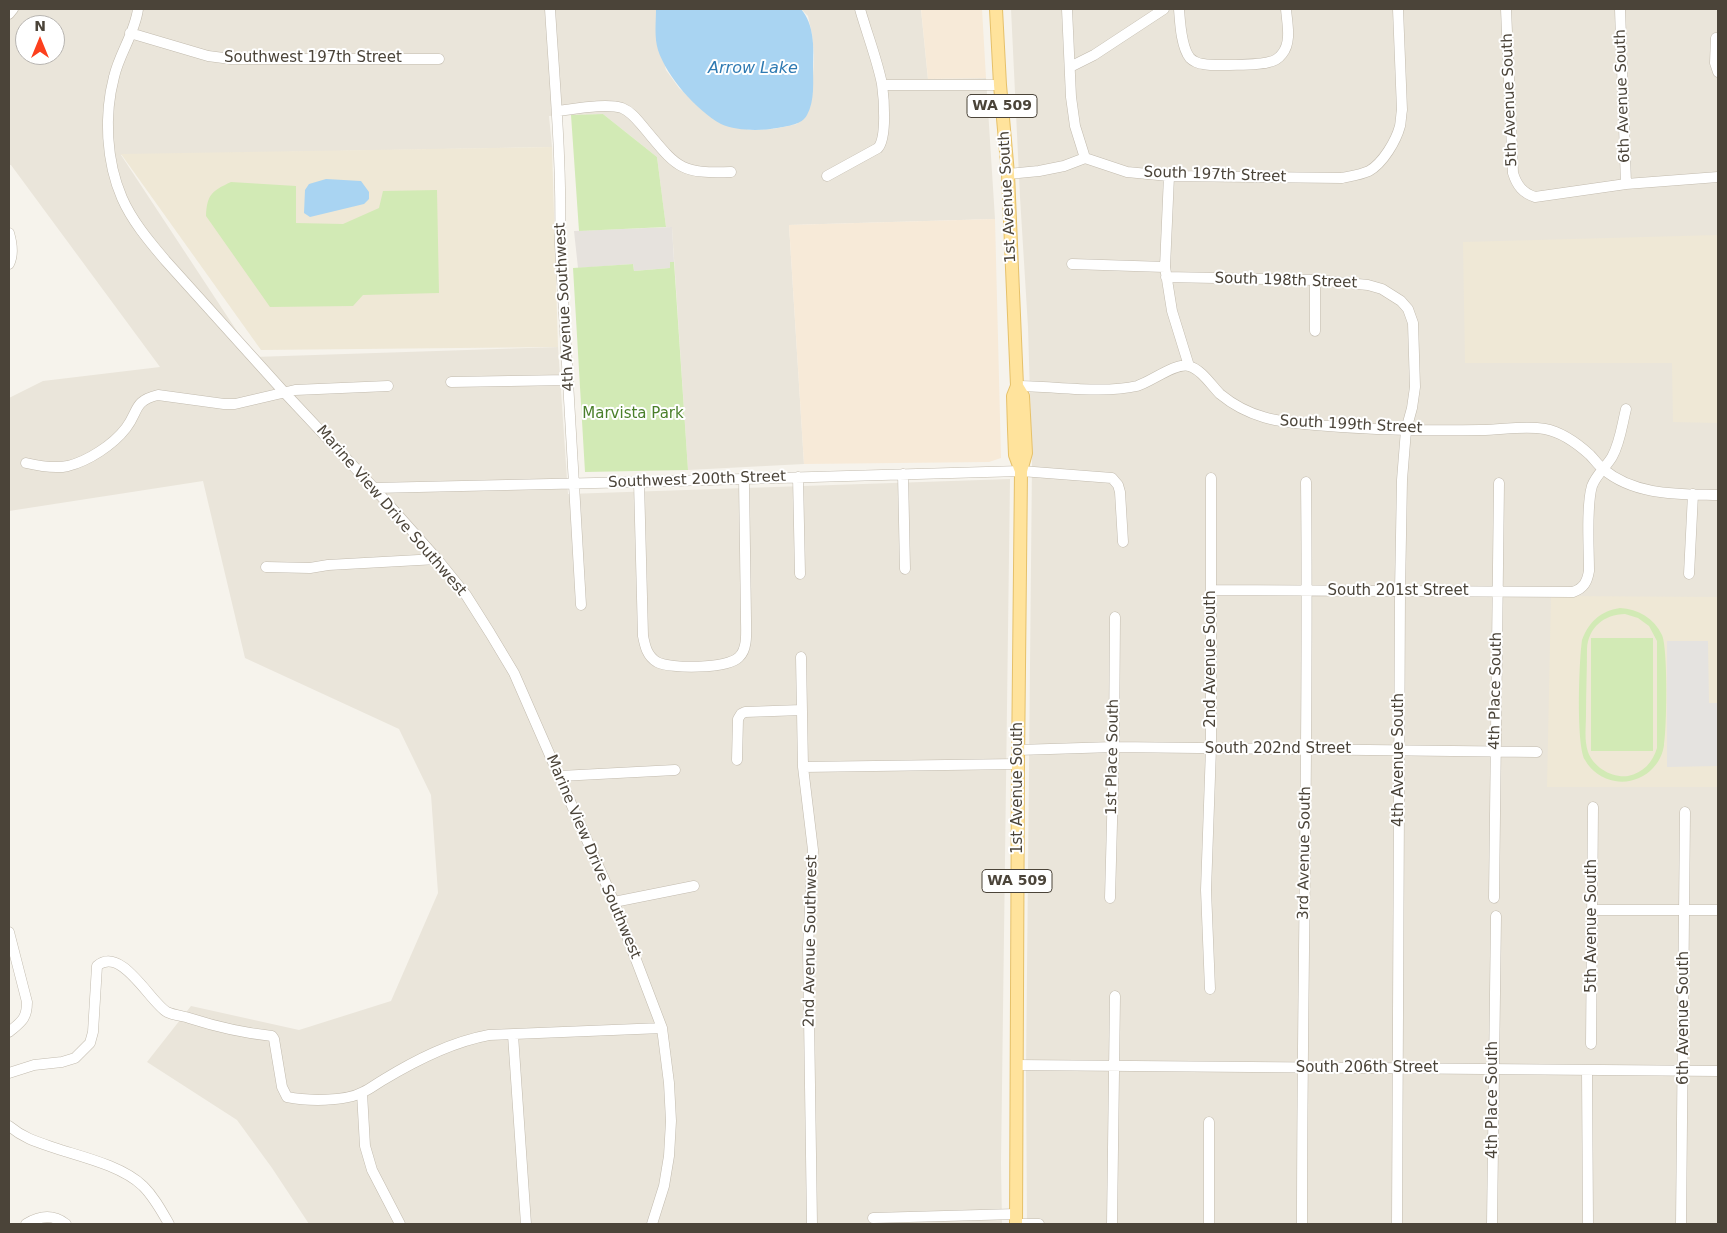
<!DOCTYPE html>
<style>
body{margin:0}
#map{position:relative;width:1727px;height:1233px;overflow:hidden;background:#f6f3ec;font-family:"DejaVu Sans",sans-serif}
canvas{display:block}
.frame{position:absolute;inset:0;border:10px solid #4b4439;pointer-events:none}
.north{position:absolute;left:15px;top:15px;width:50px;height:50px;box-sizing:border-box;background:#fff;border:1px solid #b7b4b0;border-radius:50%;rotate:0deg;font-size:14px;font-weight:700;line-height:20px;text-align:center;color:#4b4439}
.north::after{content:'';display:block;margin:auto;width:18px;height:22px;background:#fc3f1d;clip-path:polygon(50% 0,100% 100%,50% 72%,0 100%)}
</style>
<div id="map">
<canvas width="1727" height="1233"></canvas>
<div class="frame"></div>
<div class="north">N</div>
</div>
<script>
const ctx = document.querySelector('canvas').getContext('2d');
ctx.lineJoin = 'round';
function fill(path, color) { ctx.fillStyle = color; ctx.fill(path, 'evenodd'); }
function strokePath(path, color, width, dash) { ctx.strokeStyle = color; ctx.lineWidth = width; ctx.lineCap = dash ? 'butt' : 'round'; ctx.setLineDash(dash || []); ctx.stroke(path); }
function label(font, color, halo, rows, align = 'center') {
  ctx.font = font + ' "DejaVu Sans",sans-serif'; ctx.lineWidth = 4; ctx.setLineDash([]); ctx.textBaseline = 'middle'; ctx.strokeStyle = halo; ctx.fillStyle = color; for (const [text, x, y, turn = 0] of rows) {
    ctx.save(); ctx.translate(x, y); ctx.rotate((+turn || 0) * Math.PI / 180); ctx.textAlign = isNaN(turn) ? turn : align; if (halo) ctx.strokeText(text, 0, 0); ctx.fillText(text, 0, 0); ctx.restore();
  }
}
fill(new Path2D(`
 M9,9H656V30L666,70L679,88L702,109L749,130L773,129L797,124L812,95L814,55L812,34L808,16L801,9H921L928,79L986,78L995,219L789,225L804,464L688,470L672,228L666,227L657,157L603,114L549,116L552,147L121,155L254,357L558,347L568,494L1010,479L1001,1163L1002,1224H309L272,1168L237,1120L147,1062L191,1006L299,1030L391,1001L438,893L431,795L399,729L245,658L203,481L9,511V398L43,381L160,367L11,165H9ZM25,25H55V55H25Z
 M1011,9H1718V1224H1027L1026,1071L1032,463L1028,327L1020,197Z`), '#eae5da');
fill(new Path2D(`
 M921,9H982L986,78L928,79Z
 M995,219L1001,458L989,462L804,464L789,225Z`), '#f7ead8');
fill(new Path2D(`
 M672,227L674,262H670V268L634,271L633,264L578,268L574,231Z`), '#e6e2dd');
fill(new Path2D(`
 M552,147L558,347L261,350L121,154Z
 M1718,235V423L1673,422L1672,363H1465L1463,242Z
 M1551,596L1718,597V787H1547Z`), '#efe8d6');
fill(new Path2D(`
 M603,114L657,157L666,227L579,231L571,115Z
 M231,182L296,186V223L343,224L379,208L383,191L437,190L439,293L363,295L353,306L270,307L206,216C207,194 212,191 231,182Z
 M670,262H674L688,470L585,472L573,268L633,264L634,271L670,268Z
 M1620,608C1638,609 1654,618 1662,635C1668,649 1667,728 1664,745C1663,753 1659,762 1653,768C1644,778 1628,784 1615,781C1603,779 1591,771 1585,760C1576,745 1579,660 1582,640C1589,622 1600,611 1620,608ZM1625,614L1638,618L1649,626L1657,641V748C1653,762 1643,773 1628,776C1612,778 1594,768 1588,752C1584,740 1586,727 1586,714C1586,692 1587,671 1587,649C1588,628 1604,614 1625,614Z
 M1591,638H1653V751H1591Z`), '#d2eab5');
fill(new Path2D(`
 M1667,641H1708L1709,703H1718V766L1667,767Z`), '#e5e3e0');
fill(new Path2D(`
 M656,9H801C814,24 814,47 813,66C813,81 815,101 807,115C802,125 787,126 777,128C761,131 736,131 721,124C696,110 667,77 658,50C654,37 656,22 656,9Z
 M326,179L361,181L369,192V199L364,204L310,217L304,213L305,190L309,184Z`), '#a9d4f2');
const minor = new Path2D(`
 M138,9C135,33 119,54 114,77C104,115 106,161 122,198C132,221 149,241 165,260L284,392L374,488L437,559L466,595L490,633L514,673L614,902L662,1028L669,1083L671,1121L669,1156L664,1186L652,1224
 M550,9C555,87 562,165 560,244L581,605
 M1067,9L1071,97L1075,126L1085,158
 M1179,9C1180,22 1181,47 1190,58C1193,61 1199,64 1203,64C1213,66 1261,65 1269,62C1275,61 1279,58 1282,54C1292,42 1287,23 1286,9
 M1506,9L1513,173C1517,186 1523,193 1535,197L1626,184L1718,177
 M1620,9L1626,184
 M9,14L13,9
 M130,33L208,56L231,59H439
 M1716,38L1715,63L1718,72
 M1070,67L1094,55L1164,9
 M882,85H1000
 M557,111C575,109 606,103 622,108C632,112 638,121 645,129C677,167 679,174 731,172
 M1008,174L1039,171L1064,166L1085,158L1127,172L1169,176L1342,178C1351,176 1360,175 1369,171C1383,163 1396,141 1400,126C1401,121 1401,115 1402,110L1398,9
 M827,176L878,148C887,138 884,98 882,84C877,59 867,34 860,9
 M1169,176L1165,267L1172,311L1189,366
 M9,233C12,243 14,254 9,264
 M1072,264L1165,267
 M1166,277L1315,280L1368,285L1382,289L1401,301L1408,309L1413,323L1415,387L1412,408L1406,430L1402,480L1400,591L1397,1224
 M1315,331V280
 M451,382L568,380
 M1017,386C1053,386 1103,394 1137,386C1151,382 1176,362 1189,366C1202,370 1211,385 1220,394C1249,418 1278,422 1315,425C1370,430 1426,431 1481,430C1502,430 1524,425 1545,429C1561,432 1578,444 1590,455C1594,459 1598,465 1603,469C1635,496 1679,494 1718,495
 M26,463C39,466 54,469 68,466C88,461 113,445 126,428C139,411 133,401 158,395L224,404H235L295,390L388,386
 M903,474L905,569
 M798,477L800,574
 M639,482L643,636C645,646 647,656 657,662C670,669 728,669 739,657C748,649 746,631 746,620L744,479
 M374,488L639,482L1021,471L1112,478L1118,485L1120,492L1123,542
 M266,567L310,568L328,565L437,559
 M1689,574L1693,494
 M1211,590L1573,592C1584,588 1587,582 1589,571C1589,549 1586,506 1592,486C1596,475 1606,467 1612,457C1620,443 1622,425 1626,409
 M801,657L803,767L813,850L808,947L812,1224
 M1018,750L1114,747L1537,752
 M737,760L738,719L741,714L745,712L802,710
 M803,767L1018,764
 M560,776L675,770
 M1110,898L1114,747L1115,617
 M1494,898L1499,483
 M614,902L694,886
 M1593,910H1718
 M9,932L27,1002C27,1019 21,1022 9,1032
 M1210,989L1206,890L1211,748V478
 M513,1035L526,1224
 M1591,1044L1593,807
 M1016,1065L1718,1071
 M1587,1070L1588,1224
 M9,1073L34,1065L62,1062L75,1058L90,1043L93,1032L97,966C121,945 150,1002 167,1012C173,1015 183,1016 189,1018C217,1027 243,1033 272,1036L274,1039L282,1087L287,1097C306,1101 345,1102 363,1092C370,1089 376,1084 383,1080C416,1060 451,1042 489,1035L662,1028
 M362,1093L365,1146L372,1170L400,1224
 M1209,1122V1224
 M9,1126C26,1140 41,1143 61,1150C87,1158 123,1167 143,1186C154,1197 161,1210 169,1224
 M873,1218L1016,1214
 M26,1224C39,1216 53,1214 66,1224
 M1016,1224H1039
 M1112,1224L1115,996
 M1302,1224C1302,977 1309,729 1306,482
 M1492,1224L1496,916
 M1681,1224L1685,812`);
const major = new Path2D(`
 M996,9L1000,85L1008,174L1017,386L1013,396L1014,429L1015,455L1021,471
 M1016,1224L1018,764L1021,471L1026,453L1023,396L1017,386`);
strokePath(minor, '#c2bbae', 11);
strokePath(major, '#e6c16a', 14);
strokePath(minor, '#fff', 10);
strokePath(major, '#ffe39c', 12);
for (const [x, y, w] of [
 [1002,106,70],
 [1017,881,70]
]) { const box = new Path2D(); box.roundRect(x - w / 2, y - 11.5, w, 23, 4); ctx.fillStyle = '#fff'; ctx.fill(box); strokePath(box, '#4b4439', 1); }
label('bold 14px', '#4b4439', null, [
 ["WA 509",1002,106],
 ["WA 509",1017,881]
]);
label('15px', '#4b4439', '#fff', [
 ["Southwest 197th Street",313,58],
 ["6th Avenue South",1623,96,-92],
 ["5th Avenue South",1510,100,-92],
 ["South 197th Street",1215,175,2],
 ["1st Avenue South",1008,197,-93],
 ["South 198th Street",1286,281,2],
 ["4th Avenue Southwest",565,307,-93],
 ["South 199th Street",1351,425,3],
 ["Southwest 200th Street",697,480,-2],
 ["Marine View Drive Southwest",391,511,49],
 ["South 201st Street",1398,591],
 ["2nd Avenue South",1211,659,-90],
 ["4th Place South",1496,691,-89],
 ["South 202nd Street",1278,749],
 ["1st Place South",1113,757,-89],
 ["4th Avenue South",1399,760,-90],
 ["1st Avenue South",1018,788,-90],
 ["3rd Avenue South",1305,853,-89],
 ["Marine View Drive Southwest",593,857,67],
 ["5th Avenue South",1592,926,-90],
 ["2nd Avenue Southwest",811,941,-89],
 ["6th Avenue South",1684,1018,-90],
 ["South 206th Street",1367,1068],
 ["4th Place South",1493,1100,-90]
]);
label('15px', '#4a7f2a', '#fff', [
 ["Marvista Park",633,414]
]);
label('italic 16px', '#2e7ab2', '#fff', [
 ["Arrow Lake",753,69]
]);
</script>
